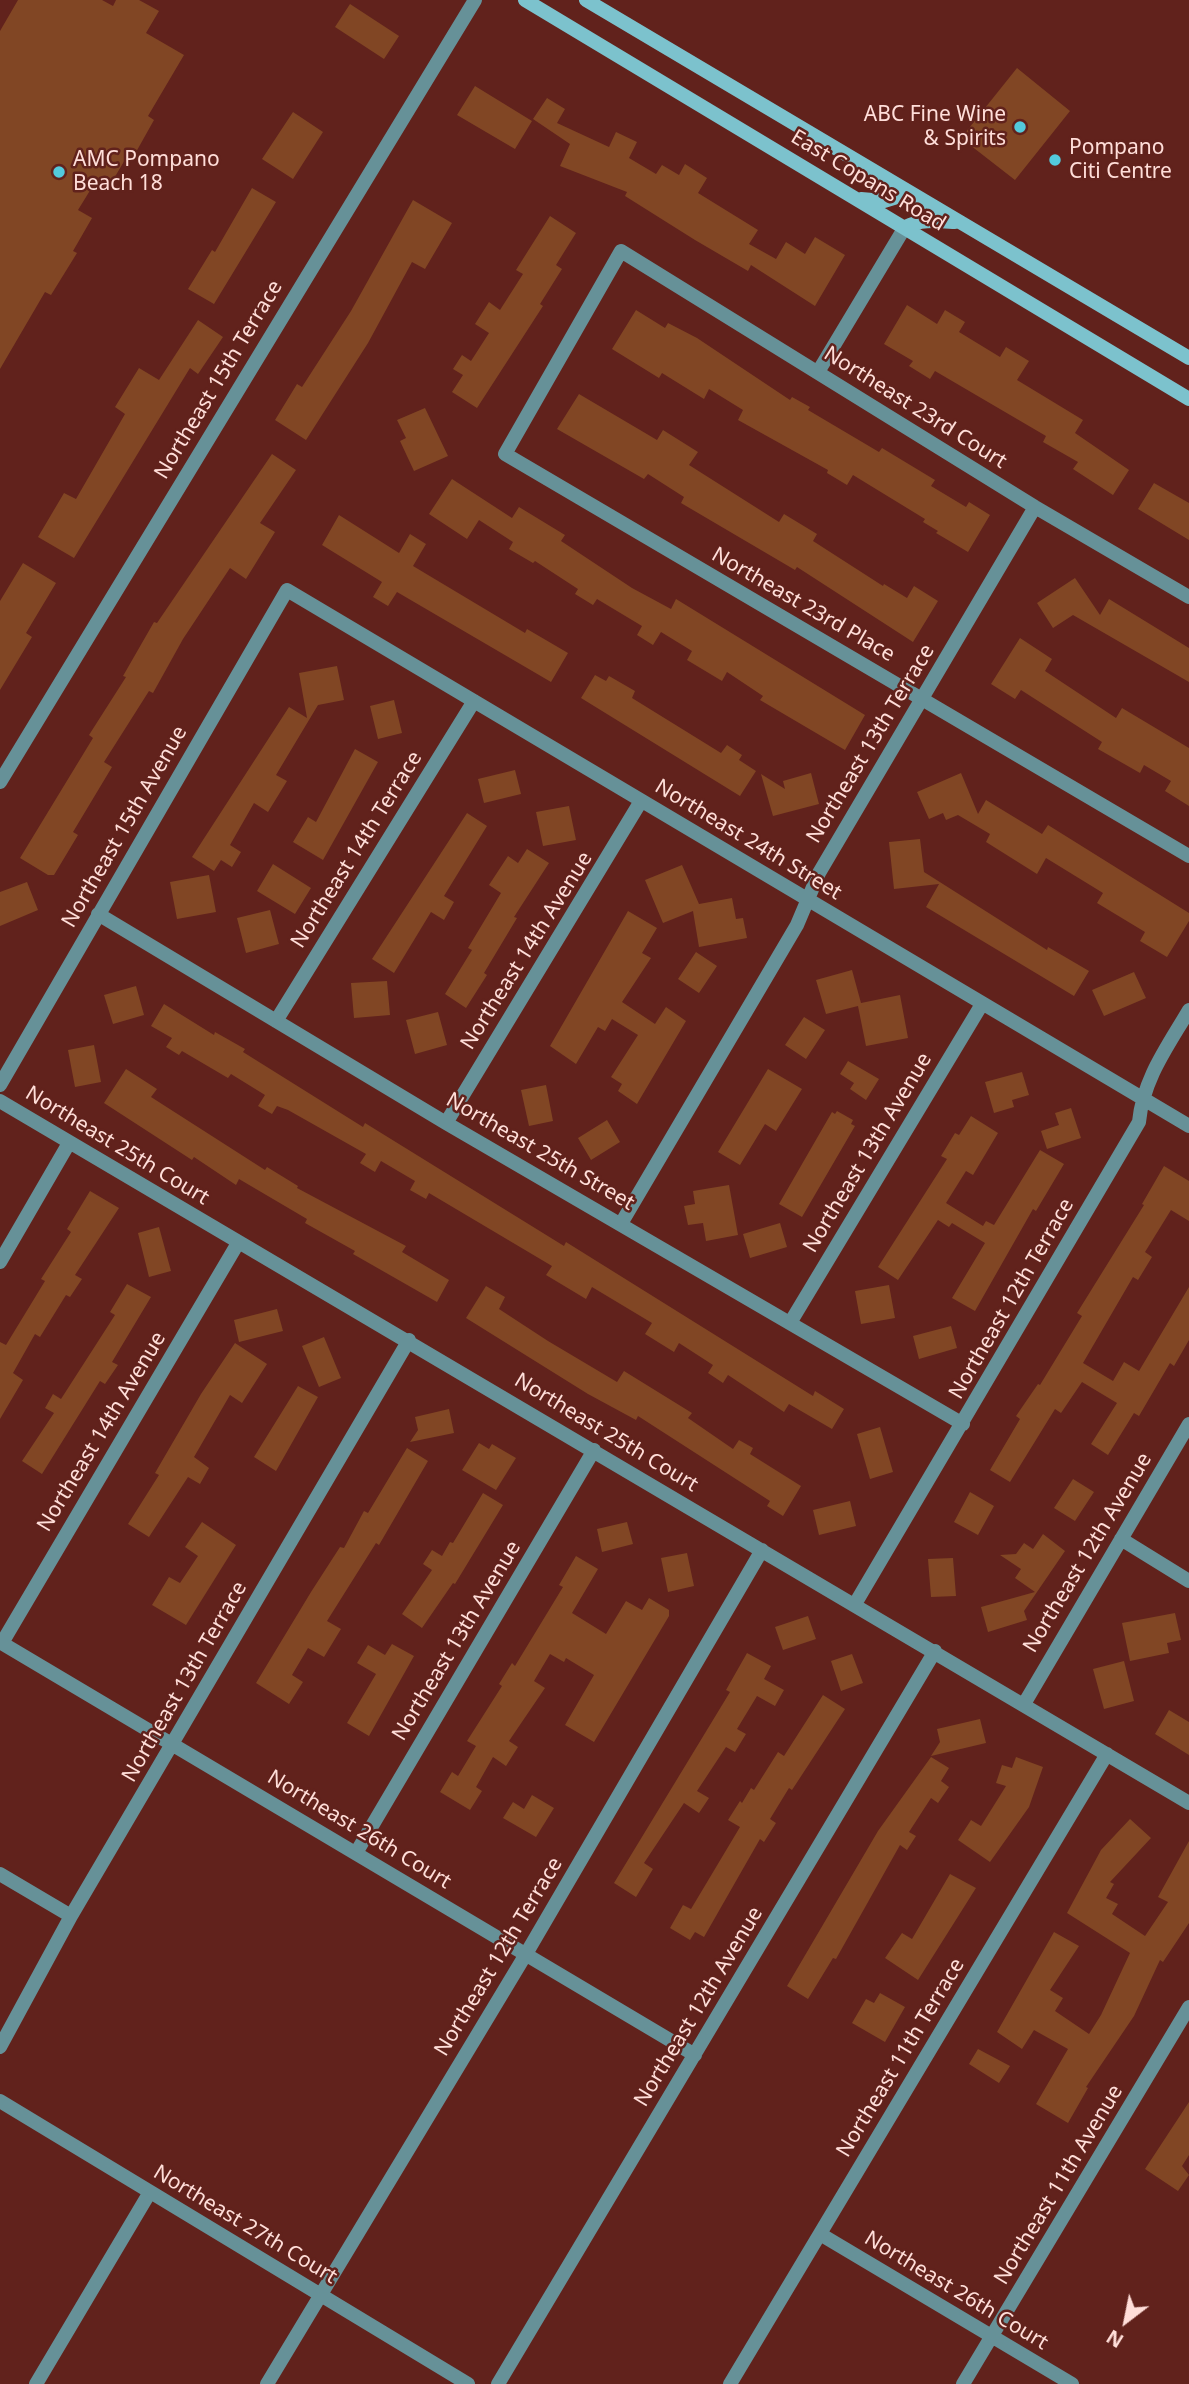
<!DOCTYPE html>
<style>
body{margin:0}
#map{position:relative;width:1189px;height:2384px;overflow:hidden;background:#61221c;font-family:"Noto Sans",sans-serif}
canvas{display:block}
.north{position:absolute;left:1091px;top:2286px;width:70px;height:70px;-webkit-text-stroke:5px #61221c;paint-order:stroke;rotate:212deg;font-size:19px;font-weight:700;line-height:28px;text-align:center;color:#ffded9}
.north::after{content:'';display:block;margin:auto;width:24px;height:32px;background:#ffded9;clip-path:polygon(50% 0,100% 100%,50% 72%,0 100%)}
</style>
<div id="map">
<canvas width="1189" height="2384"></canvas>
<div class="north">N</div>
</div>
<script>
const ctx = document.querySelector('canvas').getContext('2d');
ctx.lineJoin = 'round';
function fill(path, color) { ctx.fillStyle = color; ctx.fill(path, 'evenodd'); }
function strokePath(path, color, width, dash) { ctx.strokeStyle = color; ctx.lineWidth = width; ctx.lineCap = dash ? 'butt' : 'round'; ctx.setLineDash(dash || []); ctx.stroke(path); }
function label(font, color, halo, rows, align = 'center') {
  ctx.font = font + ' "Noto Sans",sans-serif'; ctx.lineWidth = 5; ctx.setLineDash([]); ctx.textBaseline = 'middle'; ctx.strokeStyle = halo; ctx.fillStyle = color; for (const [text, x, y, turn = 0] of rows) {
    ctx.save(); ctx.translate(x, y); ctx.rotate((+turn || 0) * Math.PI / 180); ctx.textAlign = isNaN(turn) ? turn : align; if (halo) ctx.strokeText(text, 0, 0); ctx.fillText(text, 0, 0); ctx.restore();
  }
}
fill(new Path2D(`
 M18,0H102L113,6L116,0H139L159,11L146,33L184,55L148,116L154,120L131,161L126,158L106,192L94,184L78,210L92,218L73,251L77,253L51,295L45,292L0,369V31Z
 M350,4L399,36L384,59L335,27Z
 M1017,68L1070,111L1015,180L961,138Z
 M475,86L532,121L515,149L457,115Z
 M547,98L565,109L557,123L609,147L616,132L637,142L629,158L656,174L662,165L679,175L685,164L707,178L698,193L758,230L749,244L776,259L786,242L805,254L815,237L845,255L815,306L751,265L748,271L695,240L625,196L627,192L560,166L570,144L533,119Z
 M293,112L323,132L293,179L262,159Z
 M252,188L276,202L214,304L188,289L212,250L215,252Z
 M413,200L452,223L425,269L412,262L368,343L306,440L275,420L297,384L302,387L351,311Z
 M550,216L576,233L556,265L562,269L540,304L543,306L477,408L452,392L463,375L453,369L462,355L471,361L489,333L475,324L489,302L500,310L523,274L516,270Z
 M907,305L937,324L945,310L965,322L959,332L1000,357L1006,347L1029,361L1017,380L1083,420L1075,433L1129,470L1113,495L1073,469L1078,462L1043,442L1046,436L935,371L930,379L909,366L913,361L884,344Z
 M636,310L665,328L668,323L697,338L790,400L792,397L810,407L808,410L879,452L882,448L935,480L931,486L966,507L969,502L990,515L968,552L936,533L938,531L923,522L925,519L853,475L847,485L827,473L828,470L738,420L743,410L709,389L704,399L662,373L659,378L612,349Z
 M198,320L223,337L198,374L190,368L74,558L38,537L64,493L76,499L125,414L115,407L139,368L159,380Z
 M579,394L657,440L663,430L698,452L689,465L779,522L784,514L817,534L813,541L883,586L884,584L907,598L914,586L938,601L913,642L797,567L795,570L681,503L684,497L648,474L644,479L557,429Z
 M425,408L448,456L414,471L400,441L406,438L397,420Z
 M272,454L296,470L260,523L275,532L246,579L230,568L183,639L153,693L149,691L104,762L112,767L73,832L78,835L54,875H48L20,858L93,738L89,735L126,677L123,676L154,622L157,623Z
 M452,479L512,518L519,507L565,535L561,541L632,588L671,609L676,599L865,715L845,750L760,700L763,696L727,672L722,681L687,660L692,651L661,632L653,645L637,635L642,626L597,599L593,605L575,594L578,589L535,561L533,563L509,549L513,542L479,520L467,539L429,514Z
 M1154,483L1189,503V540L1138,509Z
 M339,515L399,553L410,534L426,544L413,566L525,633L527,629L568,653L551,682L397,592L388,606L373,597L382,582L322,545Z
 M23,563L56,583L26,633L32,637L0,690V601Z
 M1075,578L1100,615L1109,599L1189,648V682L1073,615L1053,628L1037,603Z
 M1020,638L1052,659L1045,671L1116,718L1122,708L1189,748V806L1165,791L1171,781L1144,765L1140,773L1098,749L1102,742L1021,690L1015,699L991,684Z
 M337,666L344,700L318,705L276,775L287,781L268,812L254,803L230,845L241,852L232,867L221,860L214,871L192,857L289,707L307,718L299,673Z
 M595,675L606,681L609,676L635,691L632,698L721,753L727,745L742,755L739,760L756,771L740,796L581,698Z
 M394,700L402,733L378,739L370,706Z
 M355,749L378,762L323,860L293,842L308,817L316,822Z
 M515,770L521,794L484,803L478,779Z
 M811,773L819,804L773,816L761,774L785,789L783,781Z
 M961,773L978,814L986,800L1042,834L1048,825L1189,913V921L1167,957L1140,941L1145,932L1097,903L1103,893L1046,858L1037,874L986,842L990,834L958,815L946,820L943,813L929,819L917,792Z
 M569,806L576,840L543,846L536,812Z
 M467,813L487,826L444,896L454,902L444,920L431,912L394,973L372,959Z
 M920,839L924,872L1047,950L1048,947L1089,971L1074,996L926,907L939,884L894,889L889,842Z
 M527,849L549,863L514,917L517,918L484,973L487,975L466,1008L445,994L472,950L468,948L501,893L489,885L508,856L518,863Z
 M273,864L311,888L295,914L257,891Z
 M682,865L699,904L732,898L736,919L743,918L747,938L699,947L693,911L663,923L645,880Z
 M209,875L216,912L177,919L170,882Z
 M27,882L38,910L0,926V892Z
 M270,910L279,944L246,953L237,918Z
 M628,911L657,928L642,953L651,958L622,1002L655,1024L666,1007L686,1021L637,1104L618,1091L622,1084L611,1077L638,1035L612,1019L605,1031L598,1027L576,1064L550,1046Z
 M696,952L717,966L699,993L678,979Z
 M852,970L861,1003L900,995L908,1038L866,1046L858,1006L826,1014L816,980Z
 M1134,972L1146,998L1104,1016L1092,990Z
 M387,981L390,1015L354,1018L351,983Z
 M136,986L144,1015L113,1024L104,995Z
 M164,1004L214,1035L215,1032L245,1049L243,1052L363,1127L365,1123L564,1246L566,1242L813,1396L815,1391L844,1409L832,1429L789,1404L784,1412L728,1375L723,1383L708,1373L713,1365L679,1343L674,1352L645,1334L652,1323L592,1287L586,1299L546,1275L552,1266L429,1193L426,1199L410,1190L415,1181L381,1161L375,1172L360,1163L366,1154L288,1110L277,1106L272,1114L258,1106L265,1095L231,1074L228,1078L182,1051L179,1055L166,1047L172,1038L151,1026Z
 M438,1012L447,1045L415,1054L406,1020Z
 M804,1017L825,1030L806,1059L785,1045Z
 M94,1045L101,1082L75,1087L68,1050Z
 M848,1061L879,1079L866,1100L850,1089L854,1083L840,1074Z
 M126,1069L157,1089L151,1097L265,1170L267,1167L298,1186L297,1188L406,1246L402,1252L449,1280L437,1302L353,1254L355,1251L305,1223L307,1219L239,1179L236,1185L194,1157L192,1160L104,1103Z
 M768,1069L802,1089L776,1131L765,1124L740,1165L718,1152Z
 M1022,1072L1029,1095L1012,1100L1014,1107L994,1113L985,1082Z
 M546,1085L553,1121L529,1126L521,1090Z
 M1071,1108L1081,1138L1047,1149L1041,1131L1059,1125L1055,1113Z
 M837,1111L853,1120L851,1124L855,1126L802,1217L779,1204L832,1112L835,1114Z
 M971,1116L998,1133L973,1175L966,1171L946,1203L983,1226L986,1221L994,1225L1040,1150L1064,1164L1036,1211L1033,1209L975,1311L952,1298L985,1243L952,1223L949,1227L938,1220L898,1280L878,1267L947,1159L941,1156L955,1133L959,1135Z
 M607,1120L620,1142L591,1160L578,1138Z
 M1164,1166L1189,1181V1221L1171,1210L1145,1252L1152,1257L1138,1280L1133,1277L1083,1363L1113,1381L1124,1362L1139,1371L1189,1287V1340L1174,1366L1170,1363L1139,1416L1134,1413L1108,1455L1091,1444L1117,1403L1082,1382L1061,1413L1055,1409L1010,1482L990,1470L1020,1419L1016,1416L1038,1384L1040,1385L1082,1316L1077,1313L1144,1205L1142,1204Z
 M729,1185L738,1235L706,1241L703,1223L688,1225L684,1206L695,1204L693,1191Z
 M90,1191L119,1208L75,1275L82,1279L70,1297L66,1295L40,1337L35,1334L13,1373L23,1380L0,1419V1342L6,1345L45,1281L41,1279L71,1232L67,1229Z
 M780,1223L787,1247L750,1258L743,1234Z
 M159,1227L171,1271L149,1277L138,1233Z
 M127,1284L151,1297L112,1362L118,1365L105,1384L100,1381L42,1474L22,1461L54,1413L45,1408L53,1394L61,1399L115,1315L110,1312Z
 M889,1285L895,1318L861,1324L855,1291Z
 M486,1286L505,1297L499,1309L548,1341L617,1382L624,1371L692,1413L688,1418L733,1449L739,1440L753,1448L750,1454L801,1486L783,1516L767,1506L770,1501L638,1416L636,1420L588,1394L466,1318Z
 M277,1309L283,1331L239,1342L234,1320Z
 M951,1326L957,1348L919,1359L913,1336Z
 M324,1337L341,1378L319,1387L302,1346Z
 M235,1343L267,1364L242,1403L230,1395L194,1457L209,1468L200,1484L188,1477L149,1537L128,1524L159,1475L155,1473L201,1394Z
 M298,1386L318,1397L276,1471L254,1457Z
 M449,1409L454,1433L410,1442L418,1430L415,1417Z
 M880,1427L893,1472L870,1479L857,1434Z
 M479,1443L489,1449L492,1444L516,1458L496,1490L462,1470Z
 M407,1448L428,1461L379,1545L376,1543L327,1621L341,1629L324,1657L308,1648L292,1675L303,1682L289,1704L256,1683L311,1592L340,1547L344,1548L364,1511L368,1513Z
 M1073,1479L1094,1492L1075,1521L1054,1508Z
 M970,1492L994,1506L978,1535L954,1522Z
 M483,1493L503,1505L455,1584L453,1583L422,1628L402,1614L432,1570L423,1564L432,1550L442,1556L450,1542L453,1543Z
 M850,1501L856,1526L819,1535L813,1510Z
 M202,1522L236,1545L186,1625L152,1605L169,1577L180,1583L198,1556L185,1547Z
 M627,1522L633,1544L602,1552L597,1529Z
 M1043,1534L1065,1551L1024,1611L1027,1620L988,1632L981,1607L1035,1592L1015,1578L1021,1569L1000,1555L1016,1554L1024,1543L1033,1549Z
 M687,1553L694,1586L668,1592L661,1558Z
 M576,1556L598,1569L572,1613L606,1634L626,1601L642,1610L649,1598L669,1610V1616L594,1742L565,1725L594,1675L566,1658L564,1662L550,1654L534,1681L545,1688L509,1741L518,1747L506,1766L493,1757L476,1787L482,1791L470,1810L440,1792L452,1772L458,1776L476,1746L467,1741L502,1686L499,1684L512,1663L515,1666L563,1587L559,1585Z
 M953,1558L956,1596L931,1597L928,1559Z
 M1175,1613L1181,1640L1167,1643L1169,1653L1130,1661L1122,1623Z
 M808,1616L816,1639L783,1650L775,1627Z
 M392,1644L414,1656L369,1736L347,1723L376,1674L357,1663L368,1645L385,1655Z
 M747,1653L771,1666L764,1679L784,1690L775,1706L757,1696L737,1729L746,1734L735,1752L726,1747L697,1791L709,1798L699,1813L684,1803L644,1863L653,1869L636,1897L614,1883L730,1692L726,1690Z
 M852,1654L863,1683L841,1691L831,1661Z
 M1124,1661L1134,1701L1104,1709L1093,1669Z
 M823,1695L845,1709L792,1790L789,1788L770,1819L776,1823L764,1842L760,1839L704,1937L695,1932L690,1940L670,1928L683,1905L691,1909L740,1827L728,1820L740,1801L742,1803L751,1788L754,1790L778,1752L784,1756Z
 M1169,1710L1189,1722V1755L1155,1734Z
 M980,1719L986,1743L931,1756L940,1742L937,1729Z
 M931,1757L949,1768L941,1781L949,1787L938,1803L931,1798L909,1832L916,1836L907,1850L900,1845L836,1959L833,1958L808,1999L787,1986L878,1831Z
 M1016,1757L1043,1767L1029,1807L990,1862L958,1840L971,1820L981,1826L1006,1786L996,1783L1002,1765L1012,1768Z
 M532,1795L554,1808L536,1837L503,1818L513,1802L524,1809Z
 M1130,1819L1151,1838L1110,1882L1114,1884L1106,1898L1118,1904L1112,1914L1145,1936L1168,1902L1158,1897L1189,1841V1923L1163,1962L1160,1960L1134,2016L1086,2087L1088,2088L1068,2123L1036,2104L1068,2049L1034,2030L1022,2049L997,2032L1054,1932L1079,1946L1050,1990L1063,1998L1055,2011L1089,2034L1101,2015L1130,1953L1067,1913L1101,1850Z
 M950,1874L976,1888L918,1980L885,1958L902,1933L912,1939Z
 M880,1993L905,2007L885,2042L852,2023L866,1999L874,2003Z
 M978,2049L1010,2066L999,2083L969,2064Z
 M1189,2102V2155L1182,2166L1189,2175L1178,2191L1145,2169Z`), '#814624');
strokePath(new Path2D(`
 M818,372L905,227
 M1189,597L1035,507L621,251L505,454L1189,856
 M0,782L475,0
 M98,914L446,1123L963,1424
 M276,1021L474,701
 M0,1085L287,590L1189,1126
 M0,1101L1189,1803
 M446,1123L641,801
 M622,1222L797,925L819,873L1035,507
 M0,1262L69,1143
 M790,1323L982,1004
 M1121,1539L1189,1581
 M855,1604L1139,1122C1143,1079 1168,1046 1189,1010
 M0,1642L695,2055
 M2,1643L238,1243
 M1024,1704L1189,1424
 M356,1853L594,1450
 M0,1874L71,1916
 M0,2047L71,1916L409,1340
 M0,2101L468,2384
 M820,2234L1072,2384
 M36,2384L150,2192
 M267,2384L526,1954L762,1550
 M498,2384L935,1651
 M730,2384L1107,1754
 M963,2384L1189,2007`), '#669198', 14);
strokePath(new Path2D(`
 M525,0L1189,399
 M586,0L1189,358
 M861,199L884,201L910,193
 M905,227C922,219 937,221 955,222`), '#7cc2cd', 14);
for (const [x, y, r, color] of [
 [1020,127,7,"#53cadc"],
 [1055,160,7,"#53cadc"],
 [59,172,7,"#53cadc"]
]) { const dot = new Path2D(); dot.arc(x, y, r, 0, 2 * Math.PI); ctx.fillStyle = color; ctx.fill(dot); strokePath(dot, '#61221c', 2.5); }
label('21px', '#ffded9', '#61221c', [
 ["ABC Fine Wine",1006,115,"right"],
 ["& Spirits",1006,139,"right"],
 ["Pompano",1069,148],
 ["Citi Centre",1069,172],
 ["AMC Pompano",73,160],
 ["Beach 18",73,184]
], 'left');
label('21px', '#ffded9', '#61221c', [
 ["East Copans Road",868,181,31],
 ["Northeast 15th Terrace",219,380,-59],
 ["Northeast 23rd Court",915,408,32],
 ["Northeast 23rd Place",803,605,30],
 ["Northeast 13th Terrace",871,744,-59],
 ["Northeast 15th Avenue",125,827,-60],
 ["Northeast 24th Street",748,840,31],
 ["Northeast 14th Terrace",357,850,-58],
 ["Northeast 14th Avenue",527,951,-58],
 ["Northeast 25th Court",117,1146,31],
 ["Northeast 25th Street",540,1152,30],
 ["Northeast 13th Avenue",868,1153,-59],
 ["Northeast 12th Terrace",1012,1299,-60],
 ["Northeast 14th Avenue",102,1432,-59],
 ["Northeast 25th Court",606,1433,31],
 ["Northeast 12th Avenue",1088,1553,-59],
 ["Northeast 13th Avenue",457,1641,-59],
 ["Northeast 13th Terrace",185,1682,-60],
 ["Northeast 26th Court",359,1830,31],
 ["Northeast 12th Terrace",499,1957,-59],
 ["Northeast 12th Avenue",699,2007,-59],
 ["Northeast 11th Terrace",901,2058,-59],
 ["Northeast 11th Avenue",1059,2185,-59],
 ["Northeast 27th Court",245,2225,31],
 ["Northeast 26th Court",956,2291,31]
]);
</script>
